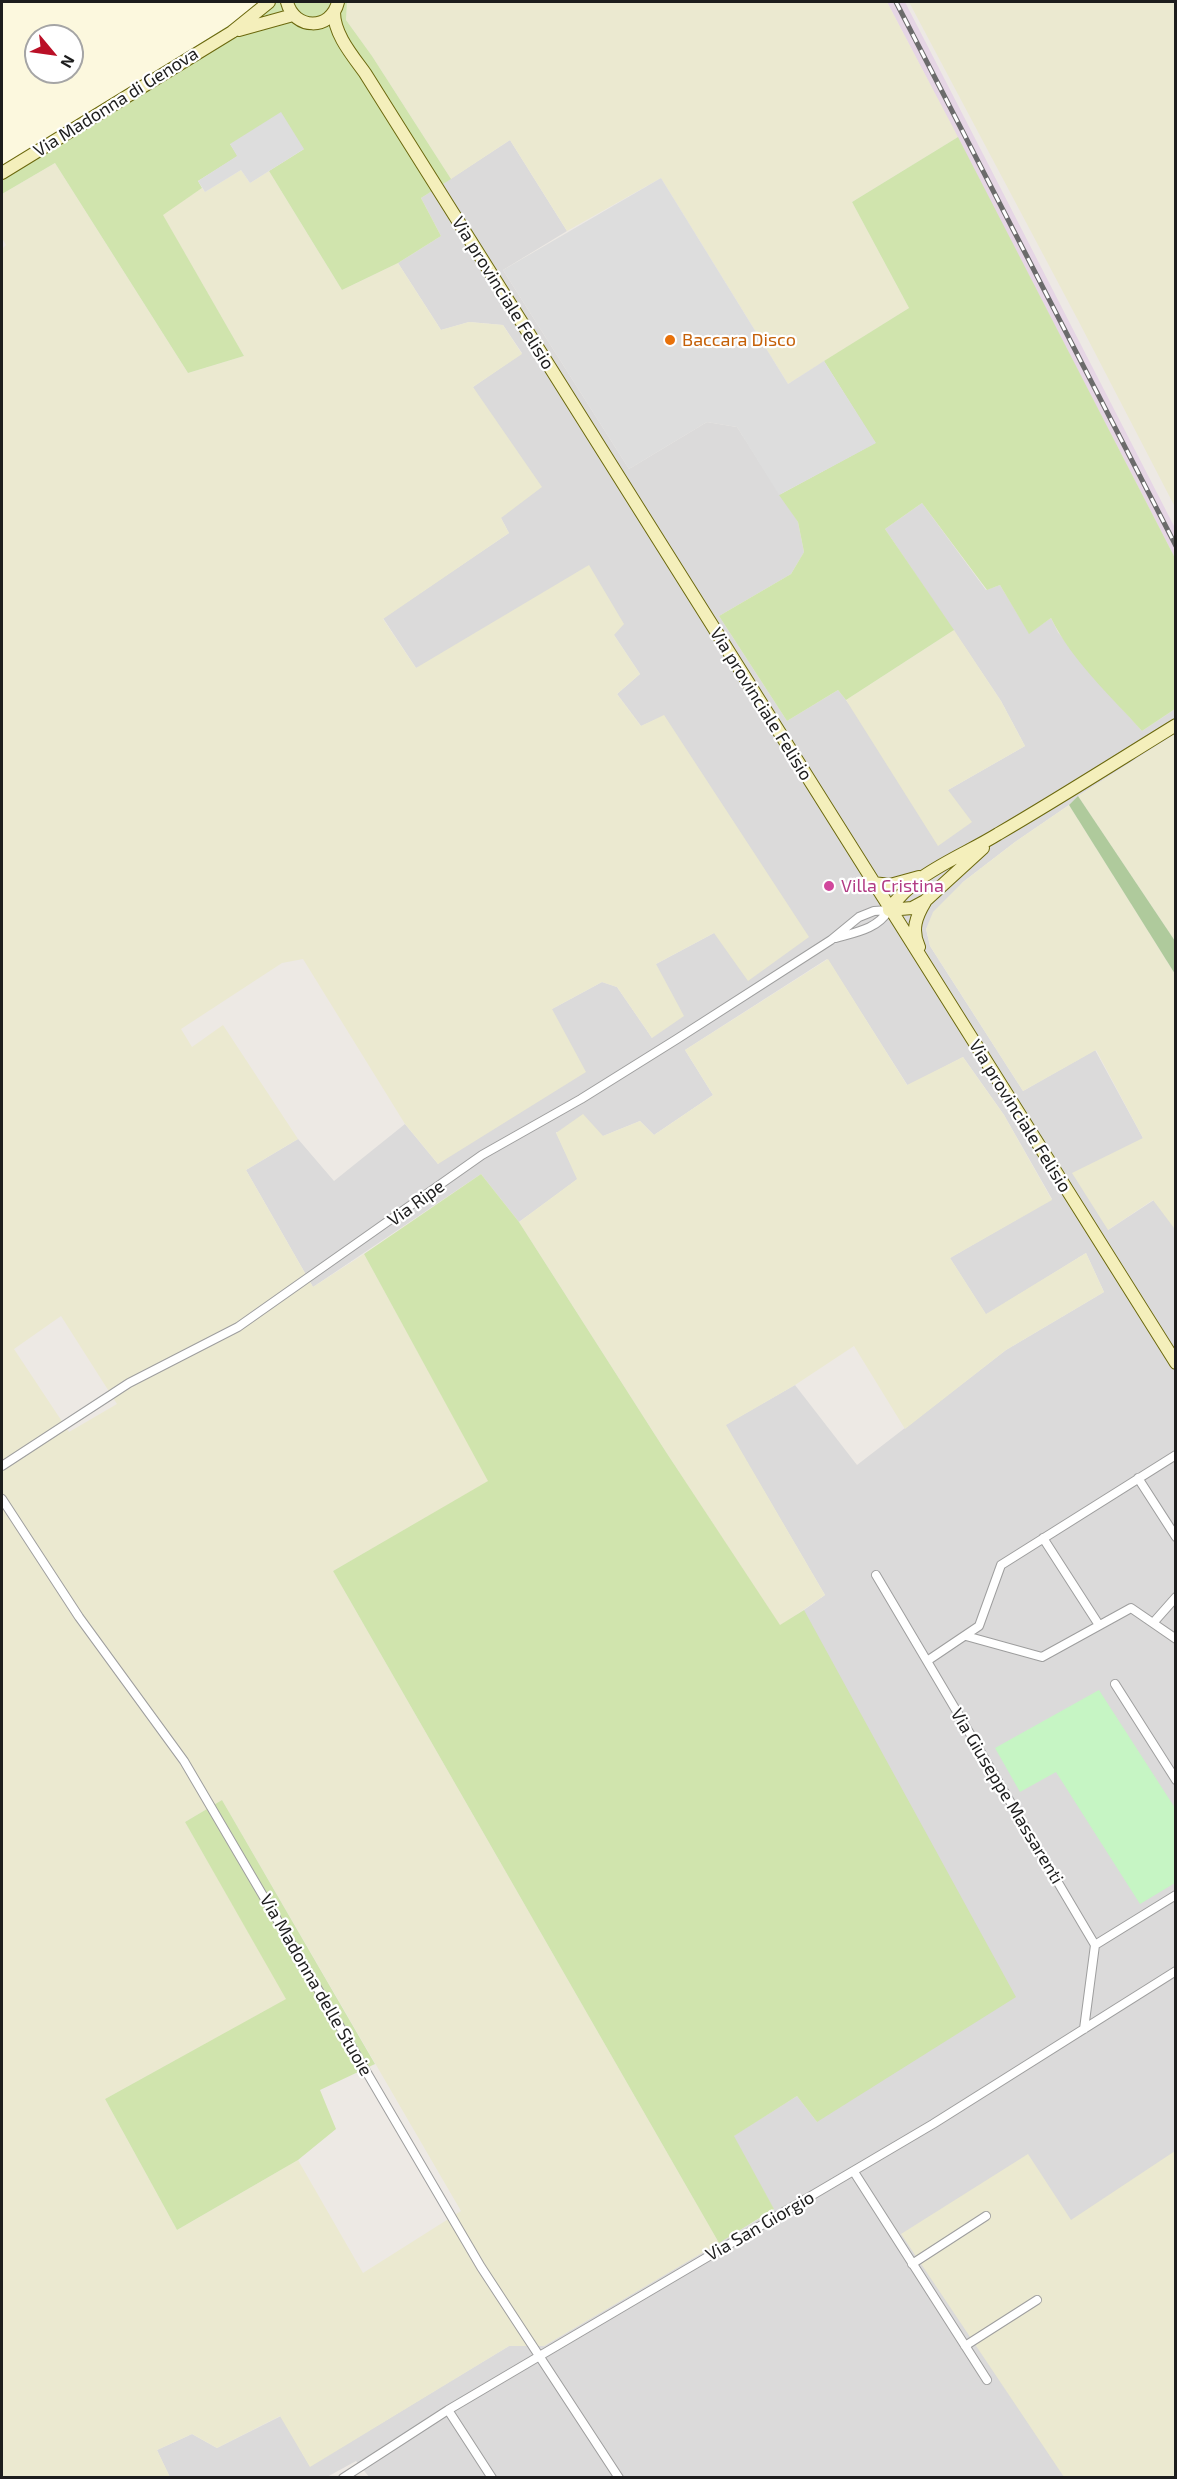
<!DOCTYPE html>
<style>
body{margin:0}
#map{position:relative;width:1177px;height:2479px;overflow:hidden;background:#ede9e4;font-family:"Exo 2",sans-serif}
canvas{display:block}
.frame{position:absolute;inset:0;border:3px solid #1d1d1d;pointer-events:none}
.north{position:absolute;left:24px;top:24px;width:60px;height:60px;box-sizing:border-box;background:#fff;border:2px solid #a5a5a5;border-radius:50%;rotate:119deg;font-size:16px;font-weight:700;line-height:24px;text-align:center;color:#1d1d1d}
.north::after{content:'';display:block;margin:auto;width:21px;height:27px;background:#ba1027;clip-path:polygon(50% 0,100% 100%,50% 72%,0 100%)}
</style>
<div id="map">
<canvas width="1177" height="2479"></canvas>
<div class="frame"></div>
<div class="north">N</div>
</div>
<script>
const ctx = document.querySelector('canvas').getContext('2d');
ctx.lineJoin = 'round';
function fill(path, color) { ctx.fillStyle = color; ctx.fill(path, 'evenodd'); }
function strokePath(path, color, width, dash) { ctx.strokeStyle = color; ctx.lineWidth = width; ctx.lineCap = dash ? 'butt' : 'round'; ctx.setLineDash(dash || []); ctx.stroke(path); }
function label(font, color, halo, rows, align = 'center') {
  ctx.font = font + ' "Exo 2",sans-serif'; ctx.lineWidth = 4.5; ctx.setLineDash([]); ctx.textBaseline = 'middle'; ctx.strokeStyle = halo; ctx.fillStyle = color; for (const [text, x, y, turn = 0] of rows) {
    ctx.save(); ctx.translate(x, y); ctx.rotate((+turn || 0) * Math.PI / 180); ctx.textAlign = isNaN(turn) ? turn : align; if (halo) ctx.strokeText(text, 0, 0); ctx.fillText(text, 0, 0); ctx.restore();
  }
}
fill(new Path2D(`
 M510,140L567,231L503,270L629,469L707,422L737,427L798,522L804,552L791,574L719,616L787,721L838,690L850,705L948,790L1025,746L1001,701L885,529L922,503L986,590L1000,585L1029,633L1051,618L1058,632L1082,663L1142,731L1175,709V734L1078,796L1069,805L1015,842L963,882L926,929L930,946L1023,1091L1095,1050L1143,1138L1108,1230L1154,1200L1175,1227V2477L370,2478L356,2461L327,2477L170,2478L157,2450L192,2434L217,2448L281,2416L310,2466L509,2346H544L774,2210L733,2136L797,2096L817,2122L804,1610L825,1595L725,1425L795,1385L857,1465L1006,1350L1104,1292L1086,1253L986,1315L950,1258L1052,1199L1004,1115L963,1057L908,1086L827,959L685,1050L713,1095L654,1135L640,1121L603,1136L556,1132L578,1179L519,1222L481,1174L313,1287L246,1170L298,1139L334,1181L405,1124L438,1164L552,1009L602,982L617,987L652,1038L656,964L714,933L664,716L641,726L617,694L640,674L614,635L416,668L383,618L509,533L501,518L473,387L522,353L503,325L469,322L441,330L398,263L441,236L421,198Z`), '#dbdada');
fill(new Path2D(`
 M887,2H905L1175,528V558Z`), '#e6d6e5');
fill(new Path2D(`
 M2,2H266L2,168ZM36,36H72V72H36Z`), '#fcf8de');
fill(new Path2D(`
 M347,2H887L958,137L852,202L909,308L788,384L661,178L567,231L510,140L451,179L372,56L346,20Z
 M909,2H1175V507L1079,322Z
 M55,163L188,373L244,356L162,214L202,188L205,192L241,170L250,183L269,171L342,290L398,263L441,330L469,322L503,325L522,354L473,387L542,487L501,518L509,533L383,619L416,668L589,565L624,624L614,635L640,674L617,694L641,726L664,715L809,937L748,981L714,933L656,964L684,1016L652,1038L617,987L602,982L552,1009L586,1072L438,1164L405,1124L303,959L282,963L181,1029L192,1047L223,1025L298,1139L246,1170L313,1287L364,1254L489,1481L333,1571L719,2243L544,2346H509L310,2467L280,2416L217,2448L192,2434L157,2450L170,2477H2V249L6,245L2,238V194ZM61,1316L117,1404L69,1432L14,1349ZM222,1800L461,2211L363,2273L298,2160L177,2230L105,2099L287,1999L185,1822Z
 M954,630L1001,701L1025,746L948,790L972,822L938,846L846,700Z
 M1175,734V941L1078,796Z
 M1069,805L1175,974L1174,1228L1153,1200L1108,1230L1072,1173L1143,1138L1096,1050L1023,1091L930,946L926,929L933,912L963,882L1015,842Z
 M828,959L907,1085L963,1057L1004,1115L1052,1200L950,1258L986,1314L1086,1253L1104,1292L1006,1350L905,1429L854,1346L795,1385L726,1425L825,1595L780,1626L666,1452L519,1222L577,1179L556,1133L583,1114L603,1136L640,1121L654,1135L713,1095L685,1050Z
 M1175,2151V2477H1064L901,2234L1028,2154L1071,2220Z`), '#ebe9d0');
fill(new Path2D(`
 M266,2H347L346,20L372,56L451,179L421,198L441,236L398,263L342,290L269,171L304,149L230,144L238,156L198,181L202,188L163,215L244,356L188,373L55,163L2,194V168Z
 M958,137L1175,558V709L1142,731C1111,696 1072,661 1051,618L1029,634L1000,585L987,590L922,503L885,529L954,630L846,700L838,690L787,721L719,616L791,574L804,552L798,522L779,495L875,443L824,361L909,308L852,202Z
 M481,1174L519,1222L666,1452L780,1625L804,1610L1016,1997L817,2122L797,2096L734,2136L774,2209L719,2243L333,1571L488,1481L364,1254Z
 M222,1800L375,2064L320,2090L336,2129L298,2160L177,2230L105,2099L286,1999L185,1822Z`), '#d0e4ad');
fill(new Path2D(`
 M1078,796L1175,941V974L1069,805Z`), '#afca9c');
fill(new Path2D(`
 M1099,1690L1175,1808V1883L1140,1904L1056,1772L1020,1792L995,1748Z`), '#c6f5c4');
fill(new Path2D(`
 M281,112L304,149L250,183L241,170L205,192L198,181L237,156L230,144Z
 M661,178L788,384L824,361L876,443L779,495L737,427L707,422L629,469L503,270Z`), '#ddd');
const minor = new Path2D(`
 M836,938C857,932 877,929 889,910
 M2,1466L129,1383L238,1327L482,1155L581,1099L677,1039L831,940L859,917L874,911L889,910
 M1138,1478L1176,1537
 M2,1499L79,1617L184,1761L481,2267L619,2478
 M1043,1538L1099,1625
 M876,1575L1095,1945L1084,2029
 M1153,1623L1176,1597
 M966,1636L1042,1657L1131,1608L1176,1639
 M927,1661L979,1626L1001,1565L1176,1455
 M1115,1684L1176,1780
 M1095,1945L1176,1895
 M854,2172L987,2380
 M912,2264L986,2216
 M965,2346L1037,2300
 M448,2410L492,2478
 M343,2478L448,2410L933,2124L1176,1971`);
const secondary = new Path2D(`
 M287,2C294,30 331,31 338,2
 M334,12C334,34 352,55 365,73L1176,1363
 M239,30L293,15
 M2,173L232,32L269,2
 M873,883L890,885L919,877
 M889,910C915,872 961,857 998,834C1058,799 1116,762 1176,725
 M889,910L912,908L925,901L983,848
 M919,947C911,930 916,917 925,902`);
strokePath(minor, '#9e9e9e', 10);
strokePath(secondary, '#6b680d', 14);
strokePath(minor, '#fff', 8);
strokePath(secondary, '#f4efbb', 12);
const rail = new Path2D(`
 M896,2L1176,546`);
strokePath(rail, '#6b6b6b', 5);
strokePath(rail, '#fff', 3, [9]);
for (const [x, y, r, color] of [
 [670,340,6,"#e8710a"],
 [829,886,6,"#d1479c"]
]) { const dot = new Path2D(); dot.arc(x, y, r, 0, 2 * Math.PI); ctx.fillStyle = color; ctx.fill(dot); strokePath(dot, '#fff', 2); }
label('18px', '#1d1d1d', '#fff', [
 ["Via Madonna di Genova",116,102,-32],
 ["Via provinciale Felisio",503,293,58],
 ["Via provinciale Felisio",761,704,58],
 ["Via provinciale Felisio",1020,1116,58],
 ["Via Ripe",416,1203,-36],
 ["Via Giuseppe Massarenti",1007,1796,59],
 ["Via Madonna delle Stuoie",316,1985,60],
 ["Via San Giorgio",760,2226,-30]
]);
label('18px', '#c56008', '#fff', [
 ["Baccara Disco",682,340]
], 'left');
label('18px', '#b23c85', '#fff', [
 ["Villa Cristina",841,886]
], 'left');
</script>
